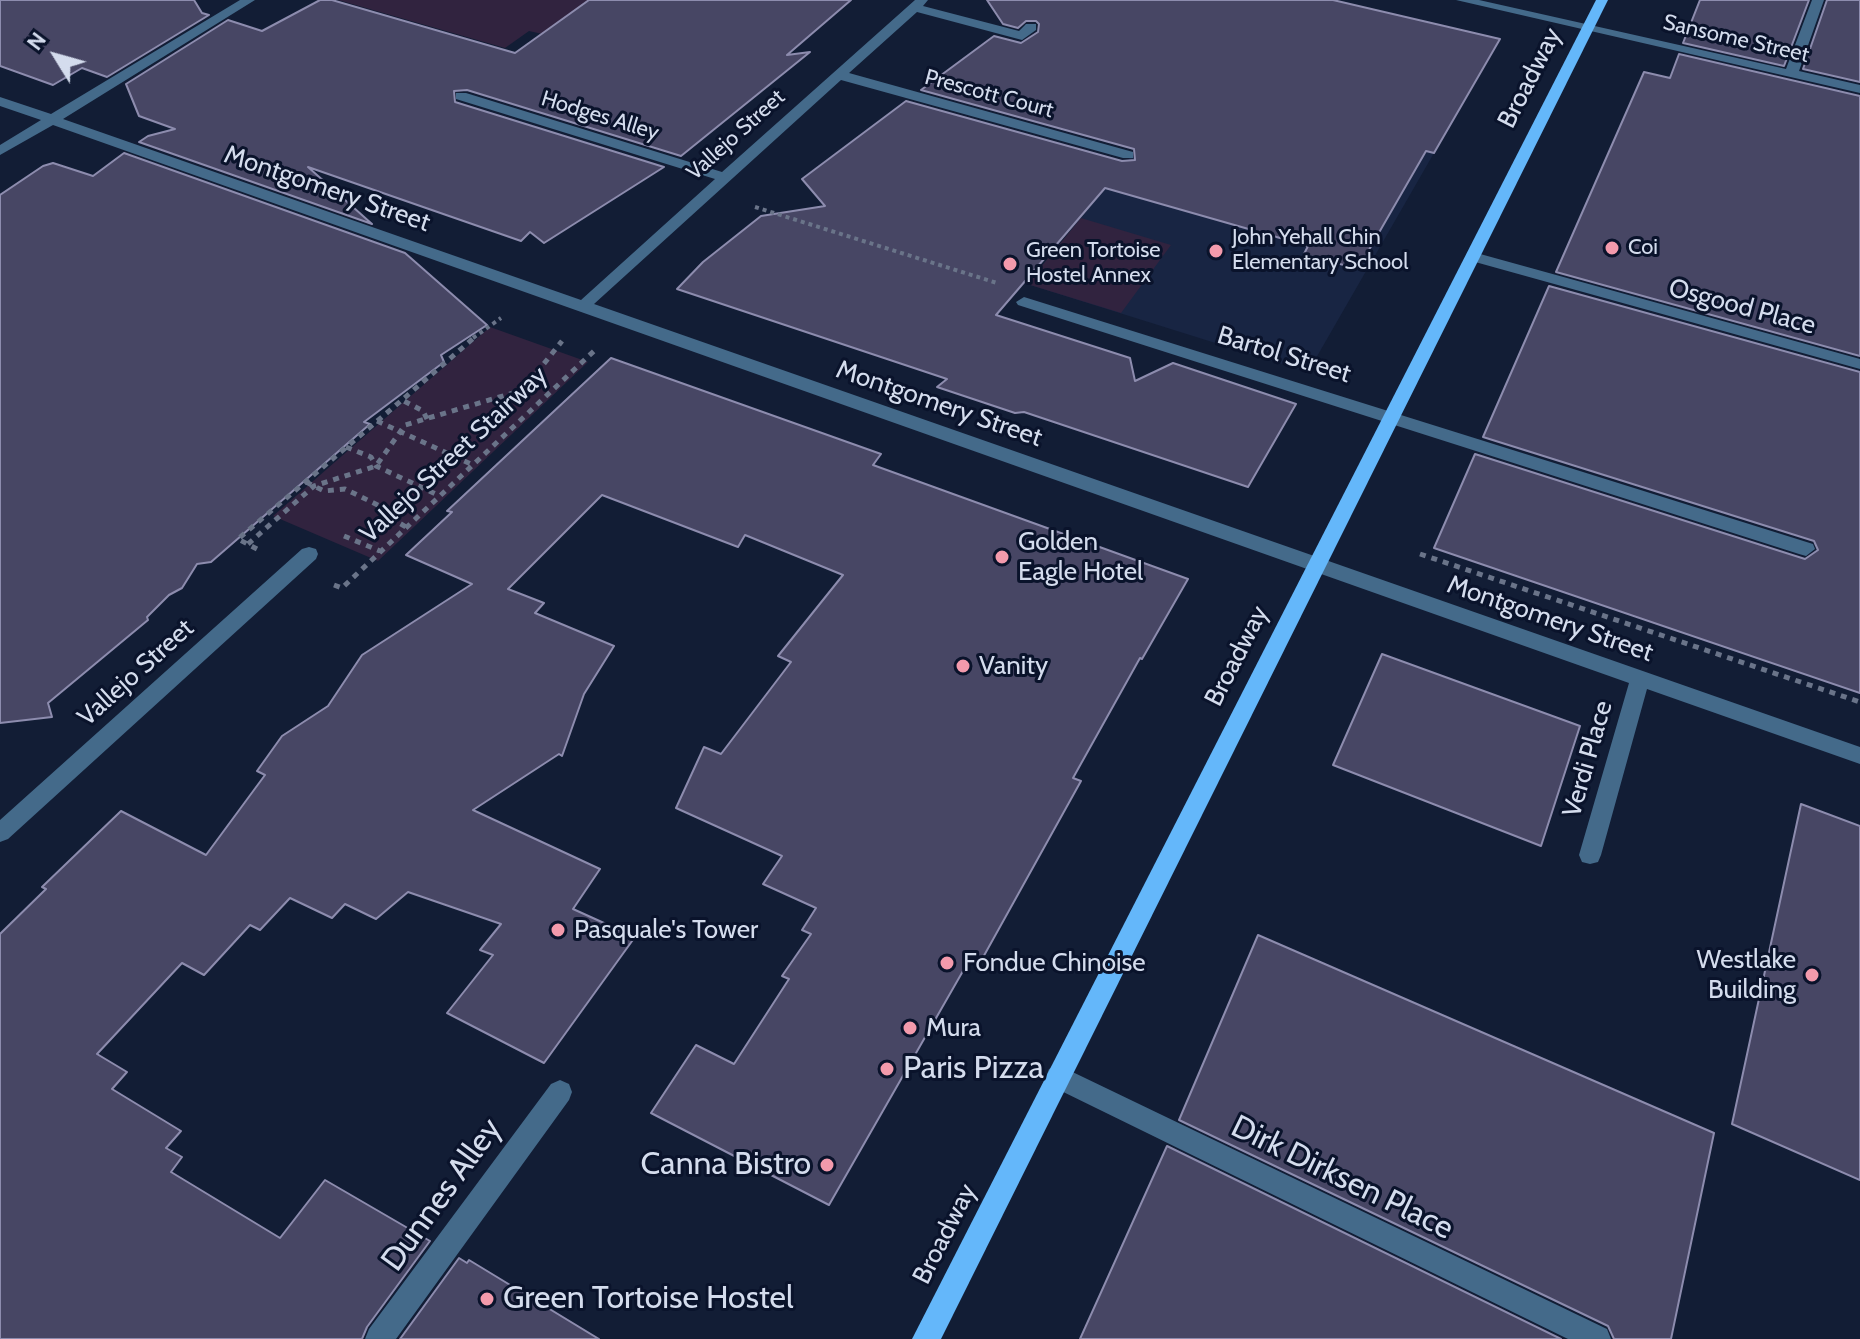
<!DOCTYPE html>
<style>
body{margin:0}
#map{position:relative;width:1860px;height:1339px;overflow:hidden;background:#121d35;font-family:Cabin,sans-serif}
canvas{display:block}
.north{position:absolute;left:16px;top:16px;width:80px;height:80px;-webkit-text-stroke:6px #0a132b;paint-order:stroke;rotate:307deg;font-size:22px;font-weight:700;line-height:32px;text-align:center;color:#d4dced}
.north::after{content:'';display:block;margin:auto;width:28px;height:36px;background:#d4dced;clip-path:polygon(50% 0,100% 100%,50% 72%,0 100%)}
</style>
<div id="map">
<canvas width="1860" height="1339"></canvas>
<div class="north">N</div>
</div>
<script>
const ctx = document.querySelector('canvas').getContext('2d');
ctx.lineJoin = 'round';
function fill(path, color) { ctx.fillStyle = color; ctx.fill(path, 'evenodd'); }
function strokePath(path, color, width, dash) { ctx.strokeStyle = color; ctx.lineWidth = width; ctx.lineCap = dash ? 'butt' : 'round'; ctx.setLineDash(dash || []); ctx.stroke(path); }
function label(font, color, halo, rows, align = 'center') {
  ctx.font = font + ' Cabin,sans-serif'; ctx.lineWidth = 6; ctx.setLineDash([]); ctx.textBaseline = 'middle'; ctx.strokeStyle = halo; ctx.fillStyle = color; for (const [text, x, y, turn = 0] of rows) {
    ctx.save(); ctx.translate(x, y); ctx.rotate((+turn || 0) * Math.PI / 180); ctx.textAlign = isNaN(turn) ? turn : align; if (halo) ctx.strokeText(text, 0, 0); ctx.fillText(text, 0, 0); ctx.restore();
  }
}
fill(new Path2D(`
 M1186,89L1434,153L1308,372L1027,284Z`), '#182543');
fill(new Path2D(`
 M338,0H614L565,39L529,31L505,48Z
 M1081,218L1171,245L1121,313L1027,284Z
 M490,327L588,362L378,561L273,516Z`), '#31233f');
const building = new Path2D(`
 M0,0H194L202,13L209,15L107,77L82,68L53,85L0,66Z
 M320,0H332L515,53L589,0H851L787,55L810,52L681,156L467,90L454,91L455,102L664,167L544,243L530,232L521,241L308,167L372,224L139,142L148,136L175,129L139,116L126,84L228,20L262,31Z
 M987,0H1333L1500,39L1434,153L1426,151L1358,269L1304,254L1308,246L1105,188L996,315L1130,358L1135,381L1173,363L1296,404L1248,487L1024,412L1015,413L937,387L947,379L677,289L703,262L761,216L825,206L802,179L906,101L1122,161L1135,160L1134,149L921,90L994,36L1021,43L1038,32L1039,24L1036,21H1026L1018,28L1003,24Z
 M1700,0H1809L1784,66L1683,43Z
 M1827,0H1860V82L1803,69Z
 M1679,54L1860,96V356L1556,272L1644,72L1670,78Z
 M124,153L405,253L487,325L441,355L444,362L364,422L370,424L211,562L197,564L182,588L169,595L147,617L148,620L48,703L52,717L0,723V195L43,166L53,163L93,176Z
 M1549,286L1860,372V693L1434,548L1475,454L1805,559L1818,550L1814,541L1483,437Z
 M611,358L881,454L873,465L1188,579L1142,659L1140,658L1073,778L1081,781L981,961L971,957L829,1205L651,1113L696,1045L734,1064L789,979L782,976L811,934L802,930L816,908L763,884L782,856L676,808L704,747L721,754L791,662L778,656L843,575L745,535L738,547L602,495L508,589L544,603L535,613L614,646L584,694L562,756L559,754L473,810L600,869L573,909L635,937L544,1063L447,1013L493,955L480,950L501,924L408,892L376,919L345,904L332,918L290,898L260,930L250,925L204,975L182,963L97,1054L127,1072L112,1089L181,1131L166,1148L182,1157L171,1172L280,1238L325,1180L430,1241L367,1327L362,1339H0V934L46,889L42,887L121,811L206,855L265,775L257,771L282,736L328,706L362,655L472,584L406,555L452,512L447,511Z
 M1382,654L1580,726L1541,846L1333,765Z
 M1801,804L1860,826V1180L1732,1124Z
 M1258,935L1714,1133L1671,1339H1614L1608,1326L1179,1120Z
 M1167,1146L1561,1339H1080Z
 M459,1258L467,1263L469,1260L599,1339H400Z`);
fill(building, '#474664');
strokePath(building, '#8d8cae', 2);
strokePath(new Path2D(`
 M755,207L997,283
 M473,338L501,318`), '#6a7489', 4, [4, 4]);
strokePath(new Path2D(`
 M427,419L423,411L402,400L476,336
 M377,421L473,465
 M346,447L371,457L376,466L440,496
 M306,482L324,491L345,489L388,510L396,521L406,527
 M344,536L380,551
 M248,544L314,486L376,466L405,425L523,390L562,341
 M257,549L238,539L402,400
 M1420,554L1860,702
 M334,585L342,588L594,351`), '#6a7489', 5, [6, 6]);
fill(new Path2D(`
 M240,0H255L63,119L581,300L715,179L456,99V93H466L722,172L915,0H928L923,6L1019,31L1026,24H1036V30L1022,40L917,12L849,73L1133,152V158H1123L841,80L594,304L1860,747V764L1647,689L1601,855L1598,862L1590,864L1582,862L1579,855L1629,683L53,125L0,155V145L41,120L0,106V97L51,114Z
 M1456,0H1479L1786,69L1812,0H1824L1799,71L1860,85V93Z
 M1473,252L1860,359V369L1468,260V254Z
 M1024,297L1813,544L1815,549L1806,556L1799,554L1018,305L1016,302Z
 M309,547L316,549L318,554L316,559L8,839L0,842V820L302,549Z
 M1058,1065L1607,1329L1611,1339H1568L1049,1085L1046,1077L1049,1069Z
 M560,1080L569,1084L572,1092L569,1100L396,1339H365L369,1329L551,1084Z`), '#446a8a');
fill(new Path2D(`
 M1596,0H1608L941,1339H912Z`), '#64b7fa');
for (const [x, y, r, color] of [
 [1612,248,8,"#f39aac"],
 [1216,251,8,"#f39aac"],
 [1010,264,8,"#f39aac"],
 [1002,557,8,"#f39aac"],
 [963,666,8,"#f39aac"],
 [558,930,8,"#f39aac"],
 [947,963,8,"#f39aac"],
 [1812,975,8,"#f39aac"],
 [910,1028,8,"#f39aac"],
 [887,1069,8,"#f39aac"],
 [827,1165,8,"#f39aac"],
 [487,1299,8,"#f39aac"]
]) { const dot = new Path2D(); dot.arc(x, y, r, 0, 2 * Math.PI); ctx.fillStyle = color; ctx.fill(dot); strokePath(dot, '#0a132b', 3); }
label('22px', '#d4dced', '#0a132b', [
 ["Sansome Street",1736,39,13],
 ["Prescott Court",989,94,15],
 ["Hodges Alley",600,116,17],
 ["Vallejo Street",736,135,-42]
]);
label('22px', '#d4dced', '#0a132b', [
 ["John Yehall Chin",1232,238],
 ["Elementary School",1232,263],
 ["Coi",1628,248],
 ["Green Tortoise",1026,251],
 ["Hostel Annex",1026,276]
], 'left');
label('26px', '#d4dced', '#0a132b', [
 ["Broadway",1530,78,-63],
 ["Montgomery Street",327,189,19],
 ["Osgood Place",1742,307,15],
 ["Bartol Street",1284,355,17],
 ["Montgomery Street",939,404,19],
 ["Vallejo Street Stairway",454,455,-43],
 ["Montgomery Street",1550,619,19],
 ["Broadway",1237,656,-63],
 ["Vallejo Street",136,673,-42],
 ["Verdi Place",1588,759,-74],
 ["Broadway",945,1234,-63]
]);
label('26px', '#d4dced', '#0a132b', [
 ["Golden",1018,542],
 ["Eagle Hotel",1018,572],
 ["Vanity",979,666],
 ["Pasquale's Tower",574,930],
 ["Westlake",1796,960,"right"],
 ["Building",1796,990,"right"],
 ["Fondue Chinoise",963,963],
 ["Mura",926,1028]
], 'left');
label('32px', '#d4dced', '#0a132b', [
 ["Paris Pizza",903,1069],
 ["Canna Bistro",811,1165,"right"],
 ["Green Tortoise Hostel",503,1299]
], 'left');
label('32px', '#d4dced', '#0a132b', [
 ["Dirk Dirksen Place",1342,1178,26],
 ["Dunnes Alley",442,1195,-54]
]);
</script>
